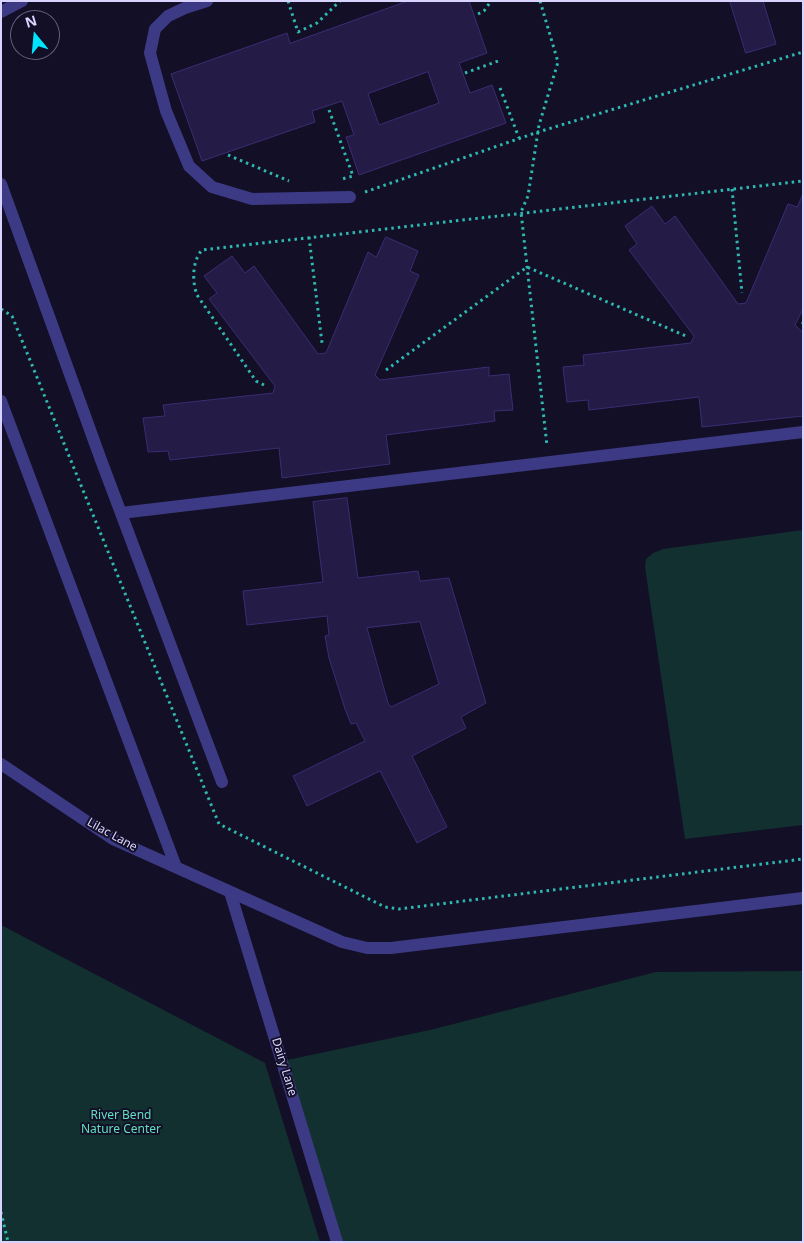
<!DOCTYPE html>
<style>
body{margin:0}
#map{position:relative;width:804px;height:1243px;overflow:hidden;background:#130f26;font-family:"Noto Sans",sans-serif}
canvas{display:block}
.frame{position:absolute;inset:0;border:2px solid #d9d4ff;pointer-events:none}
.north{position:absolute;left:10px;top:10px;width:50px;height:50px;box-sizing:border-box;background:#130f26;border:1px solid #625e7d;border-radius:50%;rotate:343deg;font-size:14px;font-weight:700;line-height:20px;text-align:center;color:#d9d4ff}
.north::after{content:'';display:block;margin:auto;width:18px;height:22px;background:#00e5ff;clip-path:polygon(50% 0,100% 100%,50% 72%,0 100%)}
</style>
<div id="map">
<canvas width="804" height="1243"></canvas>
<div class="frame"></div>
<div class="north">N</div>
</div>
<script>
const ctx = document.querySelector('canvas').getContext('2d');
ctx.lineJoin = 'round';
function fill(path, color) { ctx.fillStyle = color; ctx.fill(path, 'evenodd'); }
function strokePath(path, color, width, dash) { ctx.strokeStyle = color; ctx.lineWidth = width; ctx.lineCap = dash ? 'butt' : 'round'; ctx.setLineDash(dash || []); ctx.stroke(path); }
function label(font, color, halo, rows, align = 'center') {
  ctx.font = font + ' "Noto Sans",sans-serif'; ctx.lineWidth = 4; ctx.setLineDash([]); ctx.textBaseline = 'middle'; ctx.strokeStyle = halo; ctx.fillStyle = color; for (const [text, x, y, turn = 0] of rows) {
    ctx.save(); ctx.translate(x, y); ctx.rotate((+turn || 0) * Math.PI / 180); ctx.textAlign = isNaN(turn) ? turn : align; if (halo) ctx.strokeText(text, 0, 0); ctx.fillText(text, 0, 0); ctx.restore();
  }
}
fill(new Path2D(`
 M803,530V825L685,839L645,567L646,559L653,553L663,549Z
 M1,925L265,1063L320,1242H1Z
 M803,971V1242H338L282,1061L430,1030L656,972Z`), '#12302f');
const building = new Path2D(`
 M408,1H469L487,53L459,63L470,93L492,85L506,123L359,175L346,137L354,135L342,101L312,111L315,122L202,161L171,74L287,33L290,43ZM428,72L439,103L379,125L368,94Z
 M730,1H763L776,44L746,53Z
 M803,194V309L795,325L801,331H803V416L702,427L699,397L589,410L588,400L567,402L563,367L584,365L583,355L691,343L694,336L629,250L637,244L625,226L652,206L665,224L675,216L738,304L746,303L788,204L797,207Z
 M386,237L418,251L410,271L419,275L375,375L380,380L489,367V376L509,374L513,410L494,411L495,421L386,435L390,464L282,478L279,448L170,460L168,451L148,452L143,418L165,416L163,405L273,393L275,386L209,299L217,293L204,276L232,256L245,273L254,266L318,354L326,353L368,252L376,257Z
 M347,498L358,578L418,571L420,581L449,578L486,703L461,717L466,728L412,756L447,827L417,843L380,771L307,806L293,776L365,741L356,723L351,724L345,709L329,658L325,636L329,635L327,616L247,625L243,591L323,582L313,502ZM420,622L439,684L391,707L388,703L367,628Z`);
fill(building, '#241b47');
strokePath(building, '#3b2d73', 1);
strokePath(new Path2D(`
 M288,1L298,32L317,23L340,1
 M540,1L558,62L539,125L528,196L521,212L547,446
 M478,14L484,11L491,1
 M465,73L501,60
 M500,88L519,138
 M329,110L353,176L342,179
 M228,155L289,181
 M732,189L742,293
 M365,192L538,132L803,52
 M309,237L322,343
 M1,309L12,316L219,824L385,907L399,909L803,859
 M802,324L803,323
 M386,370L527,267L688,337
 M264,385L256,381L197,295C192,282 192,261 202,250L803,181
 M1,1212L8,1242`), '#2fb8b0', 3, [2.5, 4]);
strokePath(new Path2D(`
 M207,1L185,8L168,16L155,29L150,53L166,111L189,166L212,187L252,199L350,197
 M1,12L22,1
 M1,184L101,460L222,782
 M1,401L176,867
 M121,513L803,432
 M1,764L113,839L342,942L367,948H391L803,898
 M230,892L337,1242`), '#3d3a85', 12);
label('12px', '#d9d4ff', '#130f26', [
 ["Lilac Lane",112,835,29],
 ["Dairy Lane",284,1067,73]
]);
label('12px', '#5fe0c0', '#130f26', [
 ["River Bend",121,1116],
 ["Nature Center",121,1130]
]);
</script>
